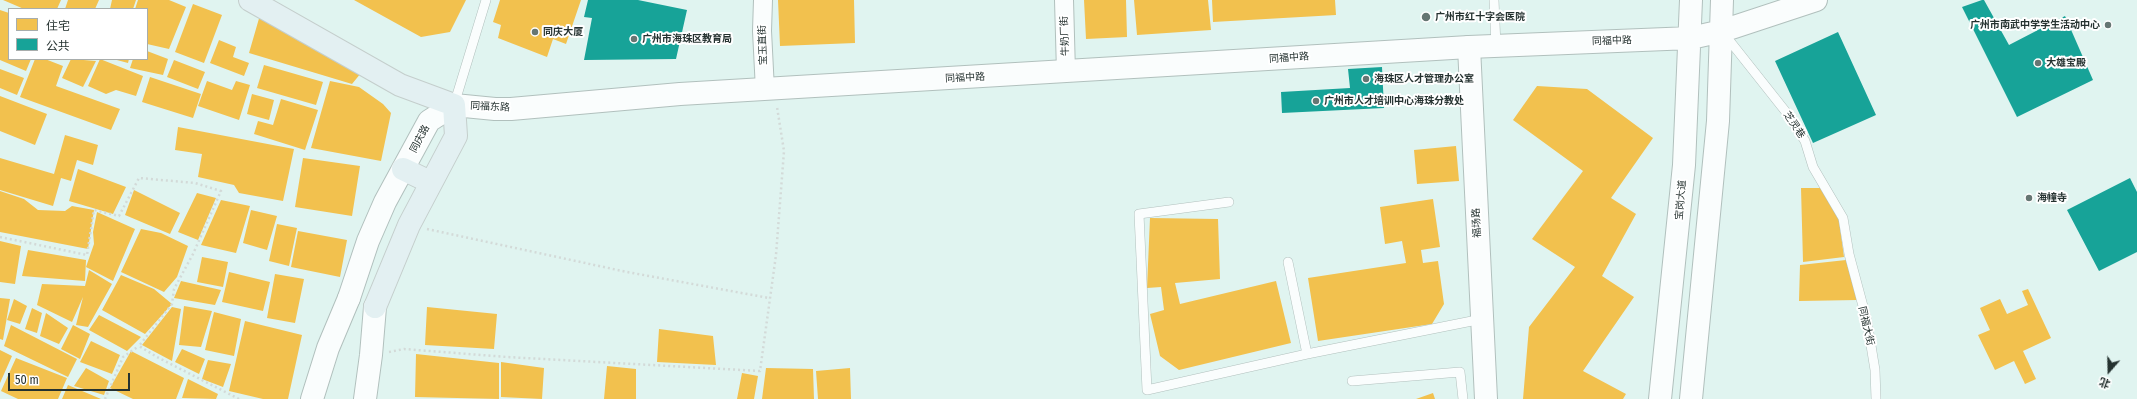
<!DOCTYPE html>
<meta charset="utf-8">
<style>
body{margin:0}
#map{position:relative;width:2137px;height:399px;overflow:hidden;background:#e0f4f0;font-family:"Fira Sans Condensed","Noto Sans SC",sans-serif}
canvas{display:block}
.legend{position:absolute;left:8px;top:8px;width:140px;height:52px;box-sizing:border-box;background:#fff;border:1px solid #a8adac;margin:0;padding:5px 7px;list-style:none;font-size:12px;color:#253230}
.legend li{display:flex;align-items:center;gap:8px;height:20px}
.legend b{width:20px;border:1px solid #a8adac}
.north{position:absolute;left:2089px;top:351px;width:40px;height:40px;-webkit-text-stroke:3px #fff;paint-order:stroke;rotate:200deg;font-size:11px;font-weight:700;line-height:16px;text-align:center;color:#253230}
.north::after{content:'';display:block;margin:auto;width:14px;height:18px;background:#253230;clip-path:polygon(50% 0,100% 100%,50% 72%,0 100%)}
.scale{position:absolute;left:8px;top:373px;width:122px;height:18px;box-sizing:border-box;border:2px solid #253230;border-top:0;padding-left:5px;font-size:12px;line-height:14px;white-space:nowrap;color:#253230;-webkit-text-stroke:3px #fff;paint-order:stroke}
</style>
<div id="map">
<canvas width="2137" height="399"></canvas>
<ul class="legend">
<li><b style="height:11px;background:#f2c14e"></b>住宅</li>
<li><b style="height:11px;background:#17a398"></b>公共</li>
</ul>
<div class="north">北</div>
<div class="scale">50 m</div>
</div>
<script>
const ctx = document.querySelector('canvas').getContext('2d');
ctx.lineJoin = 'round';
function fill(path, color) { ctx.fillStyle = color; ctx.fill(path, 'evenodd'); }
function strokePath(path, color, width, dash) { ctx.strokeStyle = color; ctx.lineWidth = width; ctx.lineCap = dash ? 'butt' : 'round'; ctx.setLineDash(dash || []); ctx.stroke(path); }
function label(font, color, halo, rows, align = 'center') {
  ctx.font = font + ' "Fira Sans Condensed","Noto Sans SC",sans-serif'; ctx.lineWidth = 4; ctx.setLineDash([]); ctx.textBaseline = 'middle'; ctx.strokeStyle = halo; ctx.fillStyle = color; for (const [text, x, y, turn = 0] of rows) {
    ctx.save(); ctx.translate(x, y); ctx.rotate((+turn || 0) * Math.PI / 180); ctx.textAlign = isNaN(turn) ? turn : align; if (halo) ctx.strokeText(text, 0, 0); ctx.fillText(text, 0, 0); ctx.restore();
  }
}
fill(new Path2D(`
 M3,0H61L57,9H24Z
 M68,0H99L95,9H65Z
 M112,0H136L133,9H110Z
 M138,0H169L186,7L169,49L147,44V9H135Z
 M354,0H466L450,32L421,37Z
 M500,0H581L566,44L553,39L547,57L498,38L501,25L493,22Z
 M778,0H854L855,43L780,46Z
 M1084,0H1126L1127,37L1086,39Z
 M1134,0H1208L1211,30L1137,35Z
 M1212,0H1335L1336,15L1213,22Z
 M193,4L222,15L204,63L175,52Z
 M0,10L9,13V59H31L26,71L0,60Z
 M260,15L361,73L352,84L249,53Z
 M219,40L236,47L233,57L249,63L244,76L210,63Z
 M147,51L168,59L163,75L130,68L133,59H147Z
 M35,59H45L63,66L56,86L120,109L111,130L20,97Z
 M71,59L96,61L83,87L62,78Z
 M100,59L143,76L136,96L116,90L106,94L88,86Z
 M113,59H129L128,63Z
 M174,60L205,72L198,89L167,77Z
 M264,65L323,82L316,105L257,88Z
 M0,69L24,78L17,95L0,88Z
 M150,77L201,94L193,118L142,102Z
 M207,81L232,90L236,81L250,85L239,120L198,106Z
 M330,81L359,87L383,104L391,113L381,161L311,148Z
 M1537,86L1587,89L1653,138L1611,198L1636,214L1602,276L1634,297L1583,371L1626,394L1623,399H1523L1529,327L1575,267L1532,239L1583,171L1513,120Z
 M252,94L274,100L269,120L247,114Z
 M0,96L47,114L35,145L0,131Z
 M281,99L318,110L305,150L254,134L258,121L273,125Z
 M178,127L294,149L283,201L239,193L234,185L198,177L202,154L175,150Z
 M65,135L98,145L93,165L77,160L71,181L61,178L53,206L0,190V158L54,174Z
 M1456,146L1459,181L1417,184L1414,150Z
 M303,158L360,166L352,216L295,207Z
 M78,169L126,187L113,214L69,201Z
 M1801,188H1821L1839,220L1844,257L1803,262Z
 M134,190L180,213L170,234L125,215Z
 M0,191L24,199L38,210L65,211L72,206L94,210L88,249L0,232Z
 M197,193L216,198L198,240L178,232Z
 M1433,199L1440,247L1421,250L1423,263L1438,261L1444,304L1432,324L1318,341L1308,278L1406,263L1402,241L1385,244L1380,207Z
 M221,200L250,206L236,253L201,245Z
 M251,210L277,216L267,250L243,243Z
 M97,212L135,229L113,281L86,267L94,244L93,232Z
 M1150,218L1218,219L1220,279L1175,283L1180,304L1276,281L1291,343L1179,370L1160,356L1150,314L1164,310L1161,287L1147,288Z
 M277,224L297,228L289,266L269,261Z
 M141,229L161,233L188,246L177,277L164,292L121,272Z
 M298,231L347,240L340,277L291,267Z
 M0,241L21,246L15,284L0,282Z
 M28,250L86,260L85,281L22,276Z
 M202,257L228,262L223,287L197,282Z
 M1846,260L1857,300L1799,301L1800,265Z
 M89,270L112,284L88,327L76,325L83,297L72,322L37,305L42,284L85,286Z
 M229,272L270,282L263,311L222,302Z
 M275,274L304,279L295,323L267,318Z
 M121,275L154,289L172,304L145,334L102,310Z
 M181,281L221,290L215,305L174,298Z
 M2028,289L2051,338L2023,351L2036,379L2025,384L2014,361L1995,370L1978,335L1990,330L1980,308L2000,299L2007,314L2028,305L2022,291Z
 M0,298L10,299L3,340L0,339Z
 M14,299L27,306L20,324L7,320Z
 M184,306L212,311L201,347L179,345Z
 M172,307L181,309L172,361L142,345Z
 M427,307L497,314L494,349L425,345Z
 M32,308L42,313L37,333L25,329Z
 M214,312L241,319L234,356L205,350Z
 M46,313L68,328L59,344L40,336Z
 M99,315L141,337L127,351L89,330Z
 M245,321L302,335L288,399H263L229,391Z
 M11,325L77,359L68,377L4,346Z
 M73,325L90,334L80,359L61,349Z
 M659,329L713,336L716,365L657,362Z
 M91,341L120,355L112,374L80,362Z
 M182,349L205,359L199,374L175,362Z
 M0,350L12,356L0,383Z
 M131,351L184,378L176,399H133L110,388Z
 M416,354L499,363V399L415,397Z
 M16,358L67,378L58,399H18L1,391Z
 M208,360L231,364L223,387L202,379Z
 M501,362L544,368L542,399L501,397Z
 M607,366L636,369V399H604Z
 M86,368L109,381L104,395L74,386Z
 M766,368L813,369L814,399H762Z
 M850,368L851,399H818L816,371Z
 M742,373L758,376L754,399H737Z
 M188,379L218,394L216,399L182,398Z
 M68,385L101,399H62Z
 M1433,393L1435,399H1416Z`), '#f2c14e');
fill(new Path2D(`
 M588,0H638L687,10L676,59L584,60L592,18L584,17Z
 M1982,0H1984L2009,45L2065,16L2093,80L2017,117L1962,7Z
 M1838,32L1876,115L1813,143L1775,61Z
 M1382,67L1384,108L1282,113L1281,92L1350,88L1348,69Z
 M2130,178L2137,192V252L2099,271L2067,210Z`), '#17a398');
const service = new Path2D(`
 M1494,0L1496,46
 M1725,35L1786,112L1805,141L1813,167L1843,218L1849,254L1867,321L1875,370L1876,399
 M454,105L486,0
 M1229,202L1139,214L1147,390L1307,354
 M1288,262L1307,354L1482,319
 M1352,381L1460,372L1463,399`);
const minor = new Path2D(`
 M763,0L762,31L765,90
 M1064,0L1066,72`);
const tertiary = new Path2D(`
 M1469,47L1486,399
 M312,399L328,348L349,298
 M365,399L371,355L375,307`);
const secondary = new Path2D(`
 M349,298L368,241L385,202L429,121L454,105L495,109H511L680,94L1469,47L1691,38L1722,31L1816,0
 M1660,399L1684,165L1691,0
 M1691,399L1718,121L1722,0`);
const primary = new Path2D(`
 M250,0L400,85L454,105L456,136L409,225L375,307
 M403,169L430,182`);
strokePath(service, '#b1c0bd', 10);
strokePath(minor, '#b1c0bd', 20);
strokePath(tertiary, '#b1c0bd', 24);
strokePath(secondary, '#b1c0bd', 24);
strokePath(primary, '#c4cecc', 24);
strokePath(new Path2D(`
 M427,229L627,272L769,298
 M0,237L87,255L94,210L119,216L139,178L195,183L221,191L193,254L174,289L172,304L139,346L157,357L239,399
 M389,352L404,349L507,357L760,371L776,255L784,151L777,107
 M105,399L123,357L139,346`), '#d3dad8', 2.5, [2, 3]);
strokePath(service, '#fafdfd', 9);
strokePath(minor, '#fafdfd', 18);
strokePath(tertiary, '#fafdfd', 22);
strokePath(secondary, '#fafdfd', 22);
strokePath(primary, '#e3f0f2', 22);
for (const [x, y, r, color] of [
 [1426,17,5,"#667673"],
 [2108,25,4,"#667673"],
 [535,32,4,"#667673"],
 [634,39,4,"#667673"],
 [2038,63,4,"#667673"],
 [1366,79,4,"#667673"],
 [1316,101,4,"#667673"],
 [2029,198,4,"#667673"]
]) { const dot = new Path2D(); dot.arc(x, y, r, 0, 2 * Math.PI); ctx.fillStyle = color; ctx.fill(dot); strokePath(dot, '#fff', 1.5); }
label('bold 10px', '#253230', '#fff', [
 ["广州市红十字会医院",1435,17],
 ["广州市南武中学学生活动中心",2100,25,"right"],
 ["同庆大厦",543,32],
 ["广州市海珠区教育局",642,39],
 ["大雄宝殿",2046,63],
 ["海珠区人才管理办公室",1374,79],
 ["广州市人才培训中心海珠分教处",1324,101],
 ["海幢寺",2037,198]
], 'left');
label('10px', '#253230', '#fff', [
 ["牛奶厂街",1065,36,-92],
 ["同福中路",1612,41,-2],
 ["宝玉直街",763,45,-92],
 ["同福中路",1289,58,-4],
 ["同福中路",965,78,-3],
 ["同福东路",490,107,3],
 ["芝灵巷",1794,125,56],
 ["同庆路",420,139,-62],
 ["宝岗大道",1681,200,-85],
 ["福场路",1477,223,-93],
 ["同福大街",1866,326,77]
]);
</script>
